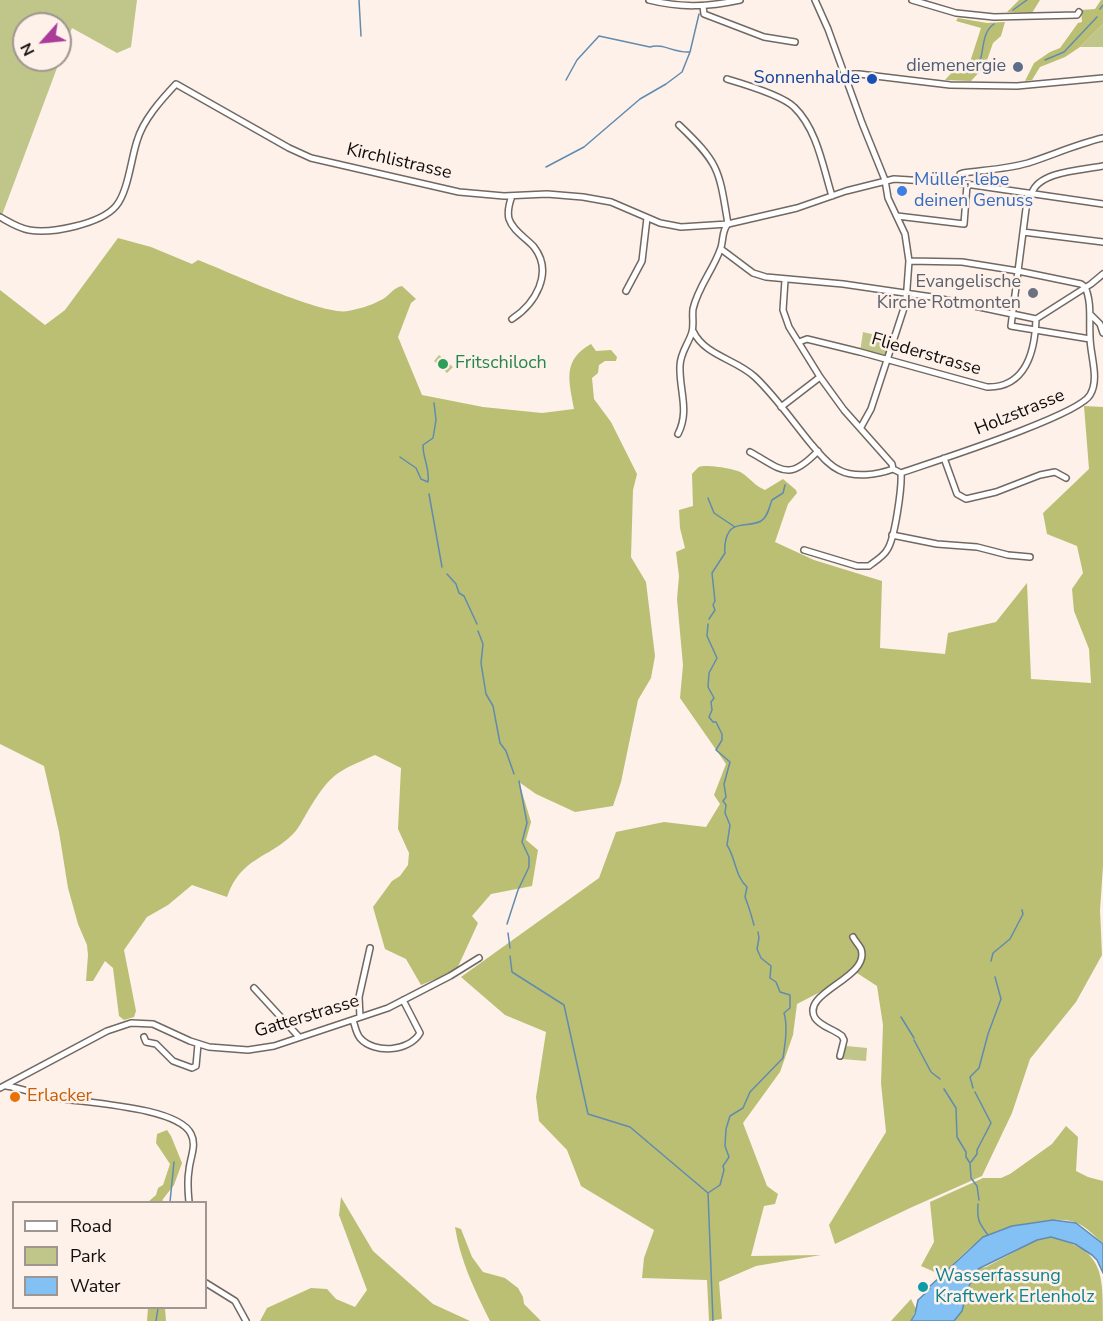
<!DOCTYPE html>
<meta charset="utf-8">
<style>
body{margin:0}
#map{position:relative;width:1103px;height:1321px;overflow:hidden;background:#fdf1ea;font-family:"Nunito Sans",sans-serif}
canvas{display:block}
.legend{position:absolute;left:12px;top:1201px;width:195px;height:108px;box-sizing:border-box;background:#fdf1ea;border:2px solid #9f9691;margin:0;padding:8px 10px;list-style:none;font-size:18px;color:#110d0b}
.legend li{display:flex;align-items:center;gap:12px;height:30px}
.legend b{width:30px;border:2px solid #9f9691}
.north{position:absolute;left:12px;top:12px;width:60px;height:60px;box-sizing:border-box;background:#fdf1ea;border:2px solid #9f9691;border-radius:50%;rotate:243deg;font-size:16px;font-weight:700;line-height:24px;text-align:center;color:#110d0b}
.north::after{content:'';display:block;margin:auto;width:21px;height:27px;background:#ab3c9a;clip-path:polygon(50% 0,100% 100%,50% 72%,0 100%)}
</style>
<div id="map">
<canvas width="1103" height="1321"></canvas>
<ul class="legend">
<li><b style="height:8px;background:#fff"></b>Road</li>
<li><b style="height:16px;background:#c0c589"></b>Park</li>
<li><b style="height:16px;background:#83c1f5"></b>Water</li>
</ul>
<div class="north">N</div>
</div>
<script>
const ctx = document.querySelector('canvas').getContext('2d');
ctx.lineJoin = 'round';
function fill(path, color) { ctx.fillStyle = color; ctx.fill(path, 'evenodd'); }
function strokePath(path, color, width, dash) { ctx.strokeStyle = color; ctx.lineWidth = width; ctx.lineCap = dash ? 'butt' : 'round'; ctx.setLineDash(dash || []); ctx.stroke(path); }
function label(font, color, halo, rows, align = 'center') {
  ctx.font = font + ' "Nunito Sans",sans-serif'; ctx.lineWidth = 5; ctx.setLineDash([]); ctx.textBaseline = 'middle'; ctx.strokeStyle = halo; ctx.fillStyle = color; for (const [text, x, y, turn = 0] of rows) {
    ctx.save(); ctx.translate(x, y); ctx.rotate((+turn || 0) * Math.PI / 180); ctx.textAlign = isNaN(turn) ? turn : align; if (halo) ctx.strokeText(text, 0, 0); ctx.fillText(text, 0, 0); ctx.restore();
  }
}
fill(new Path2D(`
 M0,0H137L131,47L117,53L72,28L60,59V24H24V60H60L2,215L0,213Z
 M1103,24V47H1080Z
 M863,332L893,339L887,359L860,352Z
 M439,355L453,367L447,373L434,361Z
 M847,1046L867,1048L866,1061L842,1059L844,1048Z`), '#c0c589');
fill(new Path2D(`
 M1019,0H1040L1032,13L1007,12Z
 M1101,0H1103V24L1080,47L1065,57L1040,67L1032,80L1025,81L1034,63L1050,52L1060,48L1078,23L1082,22L1081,10L1095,9Z
 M958,18L987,23L1005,22L1001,36L993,43L985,66L971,81L945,80L954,70L970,62L981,28L956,21Z
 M118,238L151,247L192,264L198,260C227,271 323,316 348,311C358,309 370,306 379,301C388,298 392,288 402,286L416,299L411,303L398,337L422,395L483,407L542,413L574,409C569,381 562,360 591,344L596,351L611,350L617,357L616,361H605L599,365L598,373L592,378L594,399L611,422L637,474L633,490L631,557L646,582L655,656L651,678L638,700L621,782L613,806L575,812L536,794L519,782L531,822L526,840L538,850L532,886L491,894L472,916L478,923L456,971L421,985L406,959L385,949L373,907L392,881L400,876L408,865L409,853L398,829L401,768L375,755C339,771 332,772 311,806C305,815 300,827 293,834C268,859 241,857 227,897L192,885L168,905L147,917L124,950L136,1011L134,1017L124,1020L119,1016L113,968L105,961L93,981H86L88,955L87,945L78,924L68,888L59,832L44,766L0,744V290L45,325L65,310Z
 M1084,406L1103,407V866L1100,910L1102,955L1076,1002L1030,1059L1012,1113L982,1176L910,1208L835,1244L829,1225L886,1132L881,1083L883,1025L877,986L857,973L797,1004L793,1035L780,1072L743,1123L767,1186L778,1194L775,1204L764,1206L751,1256L821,1255L756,1266L719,1282L722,1319L709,1321L707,1280L642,1278L644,1258L654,1230L581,1186L567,1150L539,1121L536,1097L546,1032L505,1015L461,977L599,878L616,832L664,822L706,827L720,804L714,795L726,764L680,698L683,665L677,599L679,576L676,552L685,548L680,528L679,510L693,506L692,474C694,472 697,468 699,467C706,464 736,469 742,473C751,479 755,486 765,490L783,479L796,490L797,493L788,504L775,542L814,560L882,581L880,648L945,654L948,633L996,622L1027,583L1031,679L1091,683L1089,649L1074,611L1072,589L1083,573L1077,546L1047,534L1043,513L1089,469Z
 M1066,1126L1078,1137L1076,1171L1088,1177L1103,1181V1243C1095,1237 1087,1227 1077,1223C1068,1219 1055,1219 1045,1221C993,1227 981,1235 945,1272L939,1274L921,1266L934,1242L930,1202L983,1178H1001L1010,1174L1052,1144Z
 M167,1130L171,1136L182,1163L174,1185L163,1199L162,1202H148L156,1195L158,1188L163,1185L170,1164L156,1143L157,1134Z
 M341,1197L373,1251L433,1304L470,1321H260L267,1308L311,1288L327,1289L336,1299L355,1307L367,1290L339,1215Z
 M455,1227L461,1229L472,1257L483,1272L505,1278L518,1288L523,1297L524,1304L541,1321H490C475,1291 460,1260 455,1227Z
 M1051,1237C1103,1250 1103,1271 1103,1321H954L962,1311L969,1286L978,1269L986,1267L1037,1240Z
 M911,1299L916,1309L911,1321H891Z
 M148,1308H165L166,1321H147Z`), '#babf74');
const water = new Path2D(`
 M1053,1220L1076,1223L1103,1244V1273L1097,1260L1092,1255L1075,1244L1051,1237L1037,1240L978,1269L969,1286L962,1311L954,1321H911L915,1314L918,1300L930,1289L929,1287L983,1237L1012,1226Z`);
fill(water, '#83c1f5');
strokePath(water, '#618baf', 1.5);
strokePath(new Path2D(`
 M359,0L361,36
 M1100,9L1103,5
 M1013,10L1027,0
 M1045,60L1064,52L1097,17
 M970,73C974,70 978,66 980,61C984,49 982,32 994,24
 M566,80L577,60L599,36L650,47C663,43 674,53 689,52
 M546,167L584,147L640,99L666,84L682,72L690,52L699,14
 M400,457L416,468L421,479L428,482C430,467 423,460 423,445L433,438L436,420L434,403
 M429,494L442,567
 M708,498L714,513L735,527
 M447,574L456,584L459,593L464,596L477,624
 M709,619L715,610L713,605L715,601L712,573L725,553C724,547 725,544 726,539C731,519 749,528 761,521C768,517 769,507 772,500L783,493L785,485
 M708,624L707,636L717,658L709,673L708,687L714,698L711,702L712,710L709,717L713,722H716L722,734V740L716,750L730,762L724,784L726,797L723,801L726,805L725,813L730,825L727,845C736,859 735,876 747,887L745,897C749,907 751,914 754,925
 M478,631L483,644L481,663L486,694L493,706L500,743L506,751L514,774
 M507,924L518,890L529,867V857L522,842L527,823L519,781
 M508,933L510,948
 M510,956L512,972L564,1005L588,1114L630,1127L708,1193L713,1321
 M991,961L993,953L1010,939L1023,914L1022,910
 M901,1017L914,1038
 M914,1040L931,1072L940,1079
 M973,1088L970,1077L979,1068L988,1034L1001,999L995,977
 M944,1089L956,1108L957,1137L966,1152V1157L970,1163L971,1178L977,1186L979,1200
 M971,1162L977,1154V1150L991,1123L975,1092
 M708,1193L720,1185L724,1170L723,1166L729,1157L725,1146L726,1129L730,1116L743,1108L750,1092L783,1058C785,1045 788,1026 784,1013L790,1008V995L780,992L776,982L770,978L771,966L761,958L757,949L759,938L758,932
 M170,1202L174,1162
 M978,1204C977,1219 978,1222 988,1235
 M156,1321L158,1308`), '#618baf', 1.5);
const minor = new Path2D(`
 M649,0C680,8 708,7 740,0
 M815,0L828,29L862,123L885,180L888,198L905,234L909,261L906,302L871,409L861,427
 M912,0L956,13L994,17L1077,15L1079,12
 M703,6L704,14L764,37L795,42
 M845,74H859L950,85L1017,86L1103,78
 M727,79C744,84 782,95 794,107C817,129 823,167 832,196
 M959,183L960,174L963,173C985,170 1007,169 1028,163C1053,155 1077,144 1103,138
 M1028,193L1011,326L1090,339
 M1032,193C1039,171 1084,170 1103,166
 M512,196C509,204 507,211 509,219C513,231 526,238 534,247C554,273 535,304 512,319
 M897,216L964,224L967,185
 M0,217C9,222 18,228 29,230C51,234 101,224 116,206C128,192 131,159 137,141C143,120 161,100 176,84L289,148L311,158L459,192L504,196L547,194L583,197L611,202L660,223L681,227L728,224L797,208L846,191L894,179L959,183L1103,204
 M1023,232L1103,242
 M721,249L753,273L766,277L843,284L932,297L1036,319
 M909,261L962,262L1018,271L1081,284L1085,287
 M785,280L783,310L789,327L820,377L844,410L892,464L893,469
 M626,291L642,261L647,218
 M1090,314L1100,324L1103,333
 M1036,319L1091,284L1103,274
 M693,331C705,356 736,359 755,377C776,397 793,422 812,445C820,454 828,465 839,470C854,478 877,475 893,469
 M799,342L807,339L860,352L987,387C1026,388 1035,351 1036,319
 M781,407L820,377
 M678,434C690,411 679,390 680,366C680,353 689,343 692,332C694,325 692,316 693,309C698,287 713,270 720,250C724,242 721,231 728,224C719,170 720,164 679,125
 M750,452C783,470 788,482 818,451
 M944,458L957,494L966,499L996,492L1040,475L1055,472L1066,478
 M893,469L901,473C932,462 1078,416 1090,395C1100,379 1090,355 1090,337C1089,320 1092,302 1085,287
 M892,535L937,544L977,547L1008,555L1030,557
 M804,550L857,566H869C874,562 884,556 887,550C895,539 902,487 901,473
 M254,988L299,1037
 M360,1017L359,997L370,948
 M353,1020C355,1026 356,1033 360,1038C374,1054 409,1052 420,1033L403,1000
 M144,1037L146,1042L156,1044L173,1061L192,1068L196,1066L198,1044
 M840,1056L844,1040L842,1036C834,1029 821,1027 815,1018C800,992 871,978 861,949C859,945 855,941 853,937
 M6,1086C21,1088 35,1094 51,1097C81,1103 178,1106 191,1134C197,1145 190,1158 189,1170C187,1181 188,1192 189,1202
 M0,1088L107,1031L131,1023L153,1024L190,1041L209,1047L248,1050L274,1046L388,1008L450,976L479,958
 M206,1283L235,1301L246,1321`);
strokePath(minor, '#726862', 8);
strokePath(minor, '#fff', 5);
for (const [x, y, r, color] of [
 [1018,67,6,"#5c6f8a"],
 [872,79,6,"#1a4fb4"],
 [902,191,6,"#3f7fe0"],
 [1033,293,6,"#6b7280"],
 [443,364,6,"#2e9e5b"],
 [15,1097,6,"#e8710a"],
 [923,1287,6,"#0f9aa8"]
]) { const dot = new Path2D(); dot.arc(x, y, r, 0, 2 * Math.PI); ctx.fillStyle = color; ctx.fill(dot); strokePath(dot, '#fdf1ea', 2); }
label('18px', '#4e5e75', '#fdf1ea', [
 ["diemenergie",1006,67]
], 'right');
label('18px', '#164399', '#fdf1ea', [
 ["Sonnenhalde",860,79]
], 'right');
label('18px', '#110d0b', '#fdf1ea', [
 ["Kirchlistrasse",399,162,13],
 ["Fliederstrasse",926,355,16],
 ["Holzstrasse",1020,413,-22],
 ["Gatterstrasse",307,1017,-17]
]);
label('18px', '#366cbe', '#fdf1ea', [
 ["Müller, lebe",914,181],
 ["deinen Genuss",914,202]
], 'left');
label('18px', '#5b616d', '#fdf1ea', [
 ["Evangelische",1021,283],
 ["Kirche Rotmonten",1021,304]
], 'right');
label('18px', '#27864d', '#fdf1ea', [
 ["Fritschiloch",455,364]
], 'left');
label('18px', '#c56008', '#fdf1ea', [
 ["Erlacker",27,1097]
], 'left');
label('18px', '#0d838f', '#fdf1ea', [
 ["Wasserfassung",935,1277],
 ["Kraftwerk Erlenholz",935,1298]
], 'left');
</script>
